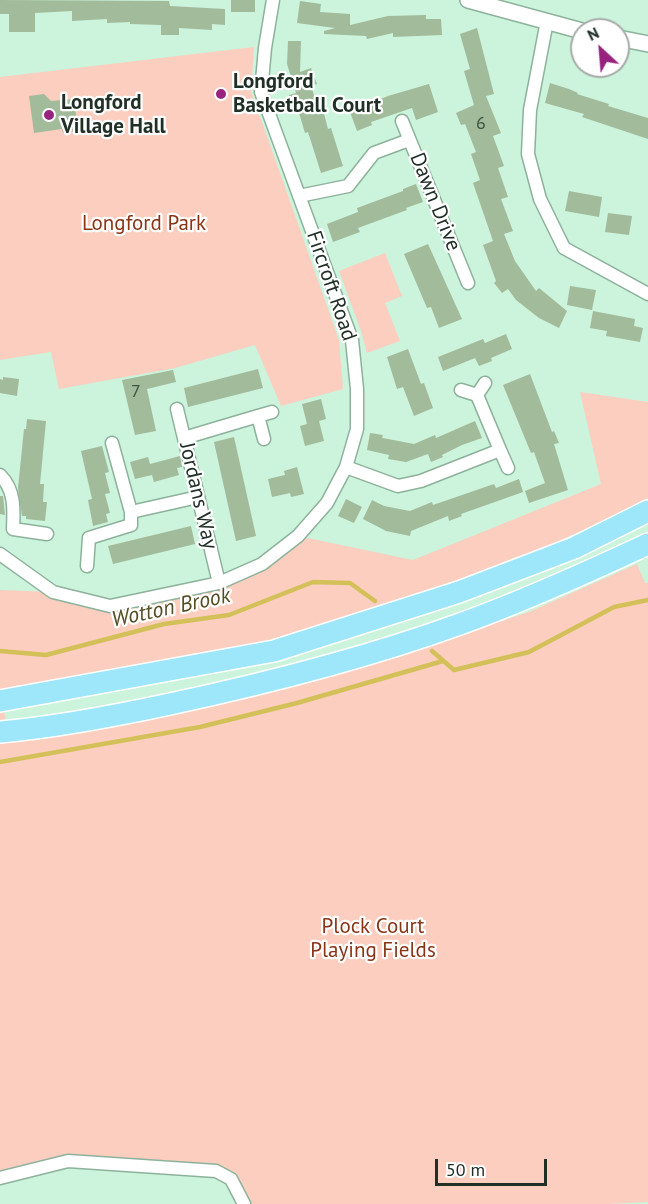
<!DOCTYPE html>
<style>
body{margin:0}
#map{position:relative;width:648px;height:1204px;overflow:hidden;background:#ccf3dc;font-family:"PT Sans",sans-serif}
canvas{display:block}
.north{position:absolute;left:570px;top:18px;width:60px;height:60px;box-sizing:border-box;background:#fff;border:2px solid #a6aca9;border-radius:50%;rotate:334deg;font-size:16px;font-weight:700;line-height:24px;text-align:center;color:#213027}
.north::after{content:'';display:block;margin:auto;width:21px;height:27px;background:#98237f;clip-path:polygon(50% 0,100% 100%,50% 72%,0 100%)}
.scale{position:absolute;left:435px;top:1159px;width:112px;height:27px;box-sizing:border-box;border:3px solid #213027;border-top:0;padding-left:8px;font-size:18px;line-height:21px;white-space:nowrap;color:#213027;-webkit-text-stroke:4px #fff;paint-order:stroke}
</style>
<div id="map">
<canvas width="648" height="1204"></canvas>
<div class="north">N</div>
<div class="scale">50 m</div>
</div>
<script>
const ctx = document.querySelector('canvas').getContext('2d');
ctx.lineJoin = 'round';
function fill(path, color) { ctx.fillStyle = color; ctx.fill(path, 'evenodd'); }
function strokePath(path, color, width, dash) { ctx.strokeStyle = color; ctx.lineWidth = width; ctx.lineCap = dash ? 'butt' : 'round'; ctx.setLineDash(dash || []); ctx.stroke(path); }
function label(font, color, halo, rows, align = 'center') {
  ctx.font = font + ' "PT Sans",sans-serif'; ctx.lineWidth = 4.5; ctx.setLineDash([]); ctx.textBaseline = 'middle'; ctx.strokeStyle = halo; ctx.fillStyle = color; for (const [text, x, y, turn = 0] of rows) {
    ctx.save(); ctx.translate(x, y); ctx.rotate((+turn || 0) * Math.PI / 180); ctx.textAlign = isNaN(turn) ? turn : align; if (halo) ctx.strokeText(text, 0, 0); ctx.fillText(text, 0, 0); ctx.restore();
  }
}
fill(new Path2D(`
 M254,47L251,91L339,340L343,389L281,406L255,345L175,368L59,389L51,352L0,360V77Z
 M385,253L402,296L385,303L400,341L367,353L361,331L339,271Z
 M580,392L648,402V501L554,543L383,608L391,615L1,701L9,731L251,687L336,675L529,612L637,564L645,583H648V1202L607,1204H244L216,1171L68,1161L0,1178V590L53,592L110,606L219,583L298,536L413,560L601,484Z`), '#fbcebf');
strokePath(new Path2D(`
 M0,651L46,655L164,624L229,615L313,582L350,583L375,601
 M432,651L454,670L529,652L614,607L648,600
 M0,762L200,727L297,703L443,661`), '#d4c059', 4.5);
fill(new Path2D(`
 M0,0L169,1L170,6L225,9V25L212,24V30L179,28V35H161V25L130,24V22L107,23V19L72,21V11L35,13V32H9V14H0Z
 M231,0H255V12H231Z
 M300,1L321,4L320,12L350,14V25L388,16L426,15V19H441L442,35L393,37V33L367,39L366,36L324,34V31L335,28L297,23Z
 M477,28L494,94L486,96L501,133L493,136L504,166L498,168L508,197L501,199L513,231L504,234L515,261L536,291L539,288L567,311L559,328L539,318L516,300L508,289L502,293L494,283L496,281L483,245L493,241L473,183L480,180L471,154L476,152L465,124L461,125L456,113L474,105L464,71L470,69L460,34Z
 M288,41H301L300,72L311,68L317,84L311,86L318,107L322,106L328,129L331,128L343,166L321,173L308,132L305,133L297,106L293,107L289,95L296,93L287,64Z
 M550,83L569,89L578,93L577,94L609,104L608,106L648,118V139L582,117L584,114L545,103Z
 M429,84L438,112L416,120L412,108L371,122L372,125L357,131L350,112L388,96Z
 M44,94L51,101L74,99L78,131L63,133L62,129L34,133L29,96Z
 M416,184L423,202L406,208L407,210L358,228L360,232L333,242L327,224L358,212L357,208L403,191V189Z
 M569,191L602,197L599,217L565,211Z
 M608,213L632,216L629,235L605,232Z
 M428,244L462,319L439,328L431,307L427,308L404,254Z
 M570,286L596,290L592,310L567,305Z
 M593,311L635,319L634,326L643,328L640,342L606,336L607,331L590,328Z
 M506,334L512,349L491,358L492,361L479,366L475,358L443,371L438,357L483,339L485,343Z
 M408,349L421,384L424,383L433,408L414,416L403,387L397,389L387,357Z
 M258,369L263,388L188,407L184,388Z
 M173,370L176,382L147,389L156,431L135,435L122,380Z
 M530,374L552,432L554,431L559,443L554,444L568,490L529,503L525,491L545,483L534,452L531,453L503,385Z
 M3,377L19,379L17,396L0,393V379L3,380Z
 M321,399L326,419L319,421L324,441L305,446L300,426L307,424L302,404Z
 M27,419L46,421L40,484H44L43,502H47L45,521L26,519V516H22L18,488L24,429H26Z
 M475,421L482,438L462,445L442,455L443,457L431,462L428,454L406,462L388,459L389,455L367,450L370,433L383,435L382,438L388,439L414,444L435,435L436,438Z
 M234,437L256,536L236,541L214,442Z
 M102,446L109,472L105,473L110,493L105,494L110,513L106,514L108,522L93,526L88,500L92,499L81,451Z
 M180,456L182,467L177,468L179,475L154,482L152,475L135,479L130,462L148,457L150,464Z
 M297,467L304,494L291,497L290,493L272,497L268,479L285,475L284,471Z
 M519,479L523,492L461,514L462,516L449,521L448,516L411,531L410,536L386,531L363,519L372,500L384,506L410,511L432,502L433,505L494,484L496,488Z
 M0,496H3L5,515L0,514Z
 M346,499L362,507L354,523L338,516Z
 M191,526L195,544L113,564L108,546Z`), '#a2bb9b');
const minor = new Path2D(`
 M547,21L530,110L528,154L540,199L564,248L648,294
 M402,121L468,283
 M299,196L348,186L374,153L409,140
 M461,390L477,395
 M477,395L485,383
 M177,409L219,583
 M258,416L272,412
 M184,438L258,416L264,439
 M112,443L131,512L198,497
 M500,450L508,468
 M346,467L398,486L421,481L500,450L477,395
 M0,475C15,490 14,509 13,529L47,534
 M0,554L53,592L110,606L219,583L262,564L298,536L327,503L346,467L357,429V389L352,340L261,92L265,48L273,0
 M87,566L89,538L131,525V512
 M0,1178L68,1161L216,1171L231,1179L244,1204`);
const tertiary = new Path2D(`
 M468,0L582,31
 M618,38L648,44`);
const trunk = new Path2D(`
 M0,701L274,651L459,592L574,548L648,511
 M0,732C57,727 114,716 170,704C268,683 366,658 460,624C524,601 586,573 648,544`);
strokePath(minor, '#8db29c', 15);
strokePath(tertiary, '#8db29c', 18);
strokePath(trunk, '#fff', 24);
strokePath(minor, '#fff', 12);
strokePath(tertiary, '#fff', 15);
strokePath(trunk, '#9ee6fa', 21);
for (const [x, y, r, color] of [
 [221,94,6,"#98237f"],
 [49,115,6,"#98237f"]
]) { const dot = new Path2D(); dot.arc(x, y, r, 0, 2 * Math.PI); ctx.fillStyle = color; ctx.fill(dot); strokePath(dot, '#fff', 2); }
label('18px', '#415344', null, [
 ["6",481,124],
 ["7",136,392]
]);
label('bold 21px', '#213027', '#fff', [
 ["Longford",233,82],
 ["Basketball Court",233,106],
 ["Longford",61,103],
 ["Village Hall",61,127]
], 'left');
label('21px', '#213027', '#fff', [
 ["Dawn Drive",435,202,68],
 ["Fircroft Road",331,286,71],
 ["Jordans Way",198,496,77]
]);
label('21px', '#8a3416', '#fff', [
 ["Longford Park",144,224],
 ["Plock Court",373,927],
 ["Playing Fields",373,951]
]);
label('italic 22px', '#564e23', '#fff', [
 ["Wotton Brook",171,608,-12]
]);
</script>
